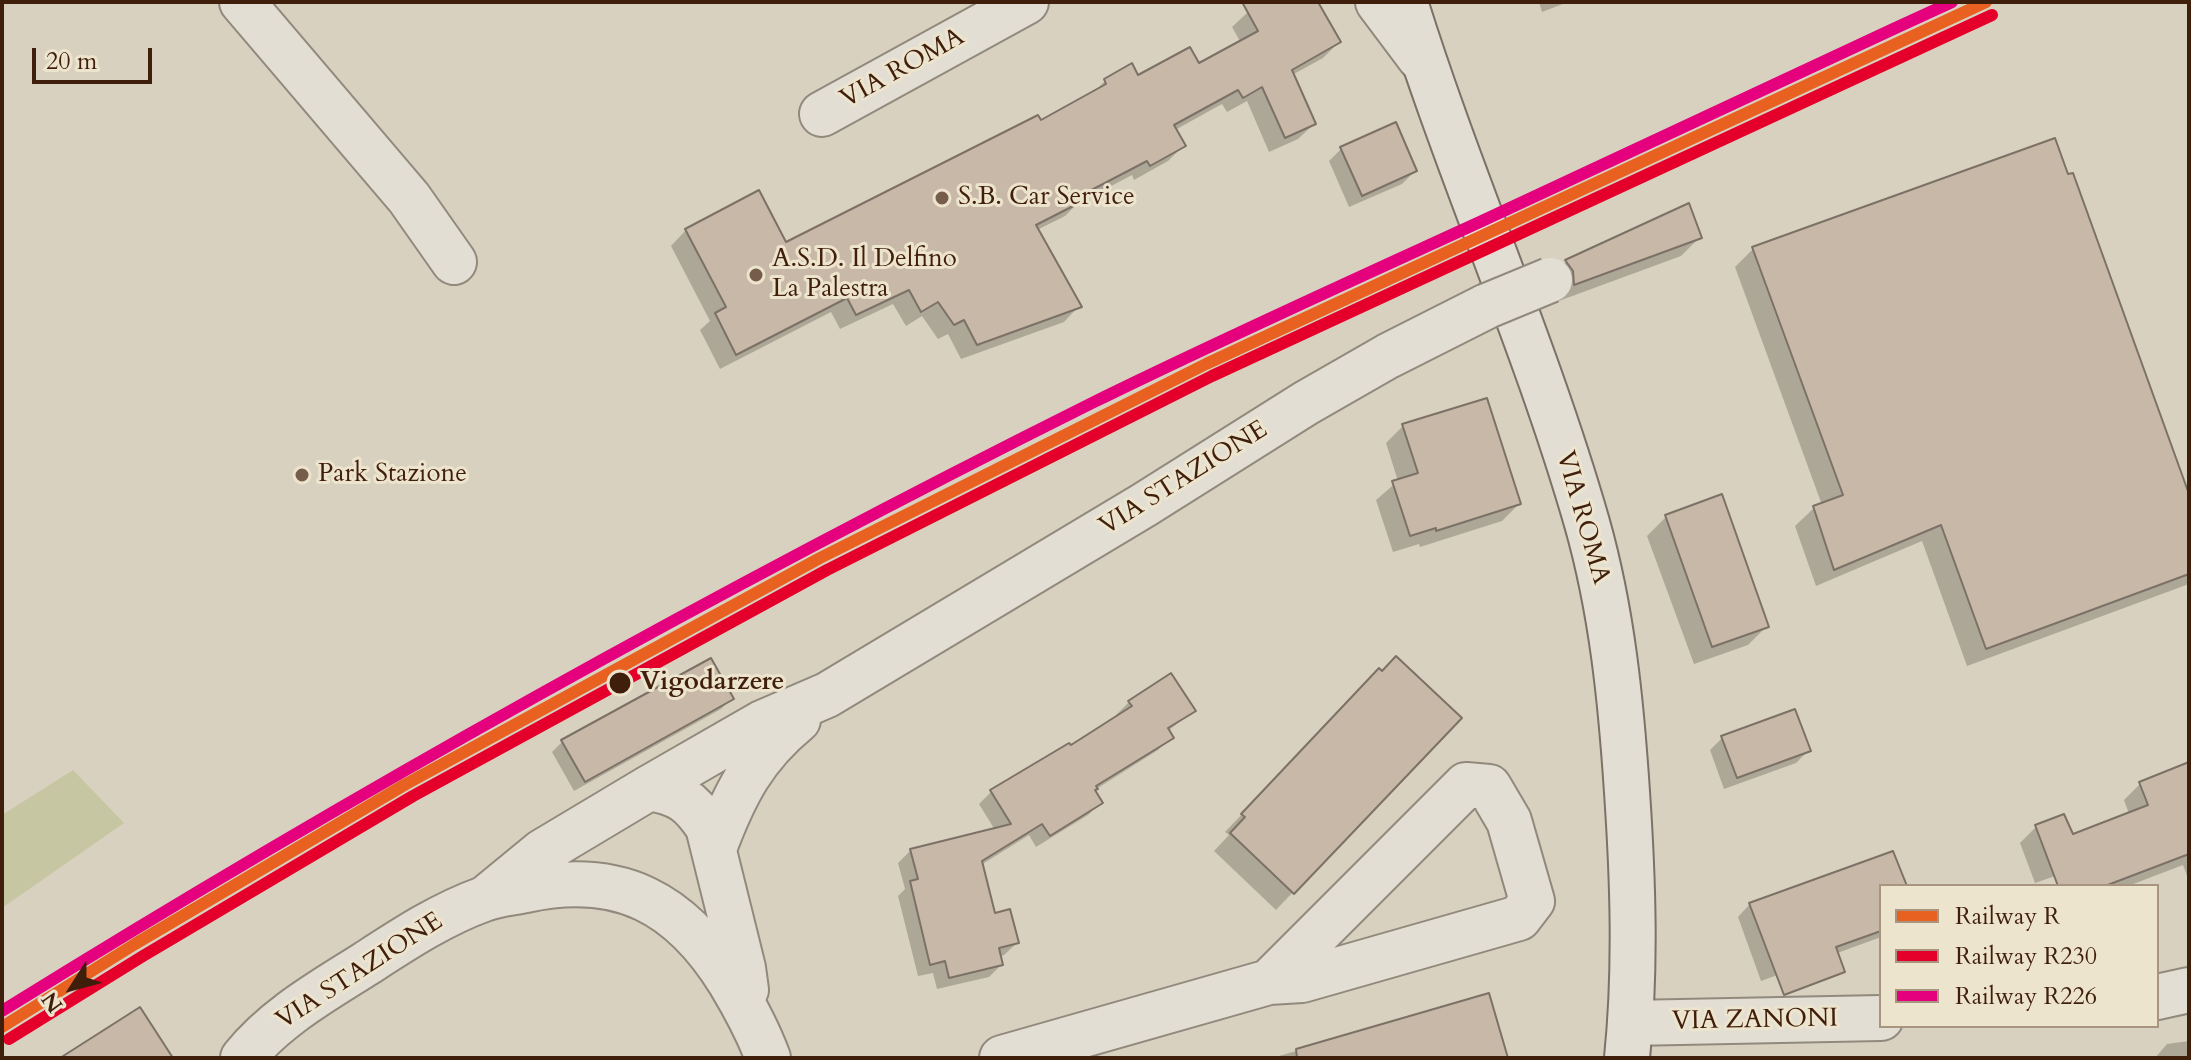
<!DOCTYPE html>
<style>
body{margin:0}
#map{position:relative;width:2191px;height:1060px;overflow:hidden;background:#d9d1bf;font-family:Cardo,serif}
canvas{display:block}
.frame{position:absolute;inset:0;border:4px solid #401e0c;pointer-events:none}
.legend{position:absolute;left:1879px;top:884px;width:280px;height:144px;box-sizing:border-box;background:#ede4ce;border:2px solid #a89580;margin:0;padding:10px 14px;list-style:none;font-size:24px;color:#401e0c}
.legend li{display:flex;align-items:center;gap:16px;height:40px}
.legend b{width:40px;border:2px solid #a89580}
.north{position:absolute;left:32px;top:948px;width:80px;height:80px;-webkit-text-stroke:6px #ede4ce;paint-order:stroke;rotate:234deg;font-size:22px;font-weight:700;line-height:32px;text-align:center;color:#401e0c}
.north::after{content:'';display:block;margin:auto;width:28px;height:36px;background:#401e0c;clip-path:polygon(50% 0,100% 100%,50% 72%,0 100%)}
.scale{position:absolute;left:32px;top:48px;width:120px;height:36px;box-sizing:border-box;border:4px solid #401e0c;border-top:0;padding-left:10px;font-size:24px;line-height:28px;white-space:nowrap;color:#401e0c;-webkit-text-stroke:6px #ede4ce;paint-order:stroke}
</style>
<div id="map">
<canvas width="2191" height="1060"></canvas>
<div class="frame"></div>
<ul class="legend">
<li><b style="height:10px;background:#e96121"></b>Railway R</li>
<li><b style="height:10px;background:#e4002b"></b>Railway R230</li>
<li><b style="height:10px;background:#e5007d"></b>Railway R226</li>
</ul>
<div class="north">N</div>
<div class="scale">20 m</div>
</div>
<script>
const ctx = document.querySelector('canvas').getContext('2d');
ctx.lineJoin = 'round';
function fill(path, color) { ctx.fillStyle = color; ctx.fill(path, 'evenodd'); }
function strokePath(path, color, width, dash) { ctx.strokeStyle = color; ctx.lineWidth = width; ctx.lineCap = dash ? 'butt' : 'round'; ctx.setLineDash(dash || []); ctx.stroke(path); }
function label(font, color, halo, rows, align = 'center') {
  ctx.font = font + ' Cardo,serif'; ctx.lineWidth = 6; ctx.setLineDash([]); ctx.textBaseline = 'middle'; ctx.strokeStyle = halo; ctx.fillStyle = color; for (const [text, x, y, turn = 0] of rows) {
    ctx.save(); ctx.translate(x, y); ctx.rotate((+turn || 0) * Math.PI / 180); ctx.textAlign = isNaN(turn) ? turn : align; if (halo) ctx.strokeText(text, 0, 0); ctx.fillText(text, 0, 0); ctx.restore();
  }
}
fill(new Path2D(`
 M73,770L124,823L2,908V815Z`), '#c6c6a2');
fill(new Path2D(`
 M1266,2H1316L1339,42L1323,58L1292,75L1314,124L1298,139L1269,152L1247,101L1227,112L1222,104L1175,130L1183,146L1168,161L1134,180L1132,175L1077,204L1065,216L1037,230L1079,306L1064,322L961,359L948,334L938,339L922,316L906,326L893,304L840,329L831,312L720,369L700,330L710,321L671,246L686,230L785,245L1040,122L1092,94L1105,81L1138,78L1198,65L1241,43L1232,27L1248,12Z
 M1539,2H1568L1542,12Z
 M1341,149L1415,171L1402,184L1349,207L1329,161Z
 M1688,206L1700,237L1681,256L1556,302V290L1548,280L1566,262Z
 M1753,249L2189,500V584L1967,666L1922,541L1816,586L1795,526L1814,508L1822,505L1735,267Z
 M1403,426L1519,504L1502,521L1420,547L1419,544L1393,552L1376,500L1398,481L1386,443Z
 M1666,517L1767,626L1748,645L1694,664L1647,536Z
 M1171,675L1193,711L1168,731L1171,737L1158,750L1093,791L1100,803L1088,815L1036,847L1029,835L981,865L994,915L1017,943L1004,955L999,957L1001,965L989,977L937,989L933,973L918,976L898,896L905,889L898,863L911,850L995,830L979,804L991,792L1070,748L1118,717L1116,715L1129,702Z
 M1362,689L1293,892L1276,910L1214,851L1229,835L1225,832Z
 M731,699L721,709L574,791L552,752L562,742Z
 M1722,738L1809,750L1796,763L1724,789L1710,750Z
 M2140,784L2189,786V881L2183,865L2128,886H2070L2064,873L2035,883L2020,843L2036,827L2072,837L2129,814L2124,800Z
 M1892,853L1905,886H1881V937L1761,981L1738,917L1750,904Z
 M1487,996L1505,1058H1272Z
 M2189,1041V1058H2155L2167,1044Z`), '#0003');
const building = new Path2D(`
 M1242,2H1318L1341,42L1292,70L1316,124L1285,138L1262,87L1243,98L1238,90L1174,125L1186,146L1150,166L1147,161L1080,196L1083,201L1036,225L1082,307L977,345L964,320L954,325L938,302L921,312L909,290L856,315L847,298L736,355L715,313L726,307L685,229L759,190L786,242L1038,115L1041,120L1106,84L1104,79L1132,63L1138,75L1190,47L1199,63L1258,31Z
 M1396,122L1417,171L1362,196L1340,147Z
 M2055,138L2068,174L2073,173L2189,494V574L1986,649L1941,525L1834,570L1813,506L1843,495L1752,247Z
 M1689,203L1702,238L1574,285L1573,271L1565,260Z
 M1487,398L1521,504L1436,531V528L1410,536L1392,481L1418,473L1402,424Z
 M1722,494L1769,627L1712,647L1665,515Z
 M1396,656L1462,718L1294,894L1230,833L1245,817L1241,814L1379,668L1382,671Z
 M711,658L734,699L585,782L561,740Z
 M1171,673L1196,711L1168,728L1174,738L1096,786L1098,789L1095,790L1103,803L1050,836L1042,824L982,861L995,913L1010,909L1019,943L999,948L1003,965L949,978L945,961L930,965L910,881L918,879L910,849L1011,824L990,790L1069,743L1071,745L1132,706L1128,701Z
 M1795,709L1811,751L1737,778L1721,736Z
 M2189,762V854L2105,886H2058L2035,825L2064,814L2073,834L2148,805L2139,782Z
 M1893,851L1907,886H1881V931L1836,947L1845,972L1784,995L1749,903Z
 M1489,993L1508,1058H1297L1296,1049Z
 M140,1007L173,1058H60Z`);
fill(building, '#c8b8a8');
strokePath(building, '#7c7166', 2);
const street = new Path2D(`
 M242,2L409,198L454,262
 M1378,2L1420,58
 M822,114L1026,2
 M649,788C679,793 691,801 708,827L743,968L746,990
 M715,846C735,793 754,756 798,720
 M486,898L542,852L649,788L762,723L827,695L1144,505L1306,403L1388,356L1487,306
 M2157,997L2189,990
 M1630,1023L1881,1018
 M243,1058C276,1017 323,991 367,963C404,939 442,914 484,899C497,894 512,893 526,890C620,870 681,903 730,982C745,1007 758,1031 768,1058
 M1002,1058L1269,982L1302,980L1519,918L1532,901L1509,821L1489,787L1466,785L1269,982`);
const secondary = new Path2D(`
 M1405,2C1460,178 1536,346 1587,523C1612,611 1621,701 1627,792C1633,880 1636,970 1627,1058`);
strokePath(street, '#92897d', 48);
strokePath(secondary, '#7c7166', 48);
strokePath(street, '#e2ded4', 44);
strokePath(secondary, '#e2ded4', 44);
const streetBridge = new Path2D(`
 M1487,306L1550,280`);
strokePath(streetBridge, '#92897d', 48, []);
strokePath(streetBridge, '#e2ded4', 44);
strokePath(new Path2D(`
 M2,1027L135,944L406,784L820,558L1206,364L1986,2`), '#e96121', 12);
strokePath(new Path2D(`
 M9,1039L143,956L413,796L827,570L1212,376L1992,15`), '#e4002b', 12);
strokePath(new Path2D(`
 M2,1011C356,791 719,589 1092,403C1220,340 1351,281 1482,221C1639,148 1795,74 1952,2`), '#e5007d', 12);
for (const [x, y, r, color] of [
 [942,198,8,"#765d4b"],
 [756,275,8,"#765d4b"],
 [302,475,8,"#765d4b"],
 [620,683,12,"#401e0c"]
]) { const dot = new Path2D(); dot.arc(x, y, r, 0, 2 * Math.PI); ctx.fillStyle = color; ctx.fill(dot); strokePath(dot, '#ede4ce', 3); }
label('26px', '#401e0c', '#ede4ce', [
 ["VIA ROMA",903,69,-29],
 ["VIA STAZIONE",1184,479,-32],
 ["VIA ROMA",1582,518,74],
 ["VIA STAZIONE",360,972,-33],
 ["VIA ZANONI",1755,1021,-1]
]);
label('26px', '#401e0c', '#ede4ce', [
 ["S.B. Car Service",958,198],
 ["A.S.D. Il Delfino",772,260],
 ["La Palestra",772,290],
 ["Park Stazione",318,475]
], 'left');
label('bold 26px', '#401e0c', '#ede4ce', [
 ["Vigodarzere",640,683]
], 'left');
</script>
